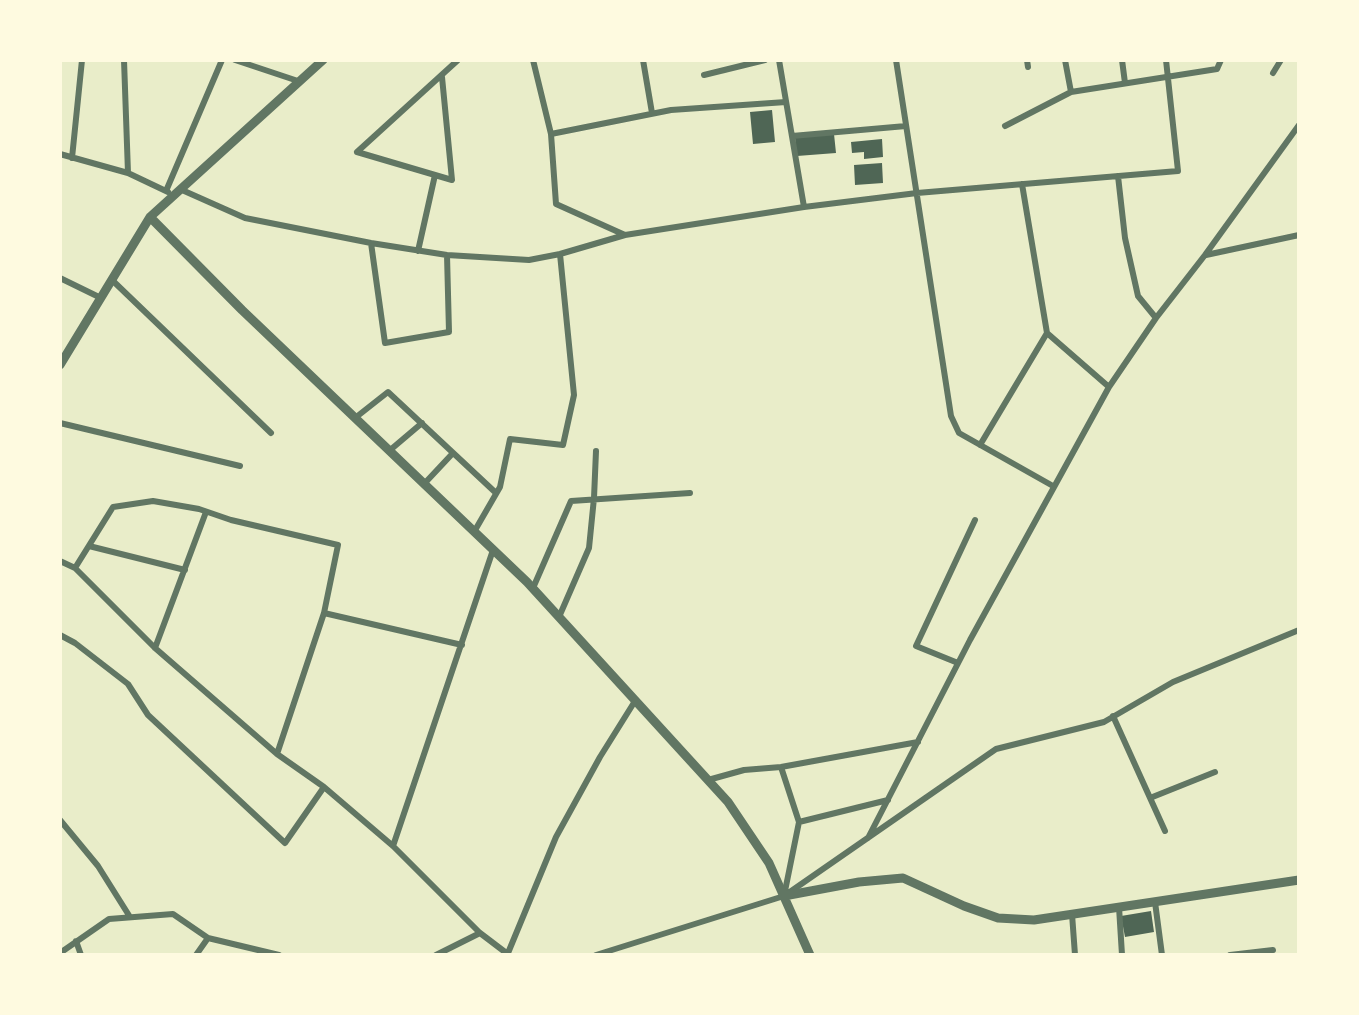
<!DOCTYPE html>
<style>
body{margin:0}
#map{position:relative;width:1359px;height:1015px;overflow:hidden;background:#e9edc9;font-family:"Asap Condensed",sans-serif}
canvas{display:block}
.frame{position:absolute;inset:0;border:62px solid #fefae0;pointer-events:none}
</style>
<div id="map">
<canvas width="1359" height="1015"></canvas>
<div class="frame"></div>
</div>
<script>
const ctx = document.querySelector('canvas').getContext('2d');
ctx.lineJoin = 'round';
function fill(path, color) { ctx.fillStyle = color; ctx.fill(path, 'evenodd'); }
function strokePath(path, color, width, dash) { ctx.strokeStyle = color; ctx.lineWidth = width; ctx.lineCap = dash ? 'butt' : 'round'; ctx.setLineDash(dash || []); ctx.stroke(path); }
fill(new Path2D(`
 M772,110L775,142L753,144L750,112Z
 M834,134L836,153L797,156L795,138Z
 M882,139L883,157L864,159V152L852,153L851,142Z
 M882,163L883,183L855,185L854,165Z
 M1151,911L1154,932L1125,937L1121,916Z`), '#4f6655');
strokePath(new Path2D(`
 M124,60L128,173
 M235,60L298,81
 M533,60L551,134L556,204L625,235
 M643,60L652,113
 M779,60L804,207
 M896,60L951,416L959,433L1053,486
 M1027,60L1028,67
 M1065,60L1071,92
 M1122,60L1125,83
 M1273,73L1281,60
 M704,75L765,60
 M1005,126L1071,92L1217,69L1221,60
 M551,134L671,110L786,102
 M792,136L906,126
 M357,152L452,180L442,77
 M357,152L458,60
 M60,154L128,173L168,192
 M72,158L82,60
 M1118,176L1125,238L1138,296L1156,318
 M1022,184L1047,333L1109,387
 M182,190L245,218L371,243L447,255L529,260L560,254L625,235L804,207L917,193L1178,171L1166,60
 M166,191L222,60
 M371,243L385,343L449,332L447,255
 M418,251L435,175
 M1206,255L1299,235
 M60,278L101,298
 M112,280L271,433
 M355,418L388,392L496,493
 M60,423L240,466
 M980,445L1047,333
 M389,451L422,423
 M424,484L453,453
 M474,532L500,487L510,439L563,445L574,395L560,254
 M89,546L185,570
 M60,561L75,568L155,648L277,754L324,787L393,846L480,933L509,955
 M75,568L113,507L153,501L199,509L231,520L338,545L324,613L277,754
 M533,588L571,501L690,493
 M324,613L462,645
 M559,617L589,548L594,498L596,451
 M60,635L75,643L128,684L148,715L285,843L324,787
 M155,648L206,512
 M958,663L916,646L975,520
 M1113,716L1165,831
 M781,767L799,822L784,896
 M708,780L744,770L781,767L918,742
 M1150,798L1215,772
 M60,820L98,866L130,917
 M799,822L888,800
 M868,838L970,640L1109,387L1156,318L1205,255L1299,125
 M393,846L493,550
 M1155,902L1162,955
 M1119,907L1122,955
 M1072,914L1075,955
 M76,941L81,955
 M60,953L109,919L173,914L208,938L279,955
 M508,953L556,837L600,757L635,701
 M196,955L208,938
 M436,955L480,933
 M596,955L784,896L996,749L1104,722L1173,682L1299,630
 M1230,955L1273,950`), '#617663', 6);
strokePath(new Path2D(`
 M150,217L242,310L527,582L728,802L769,863L810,955
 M60,365L150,217L323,60
 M784,896L859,882L903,878L964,906L998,918L1034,920L1299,880`), '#617663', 9);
</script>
